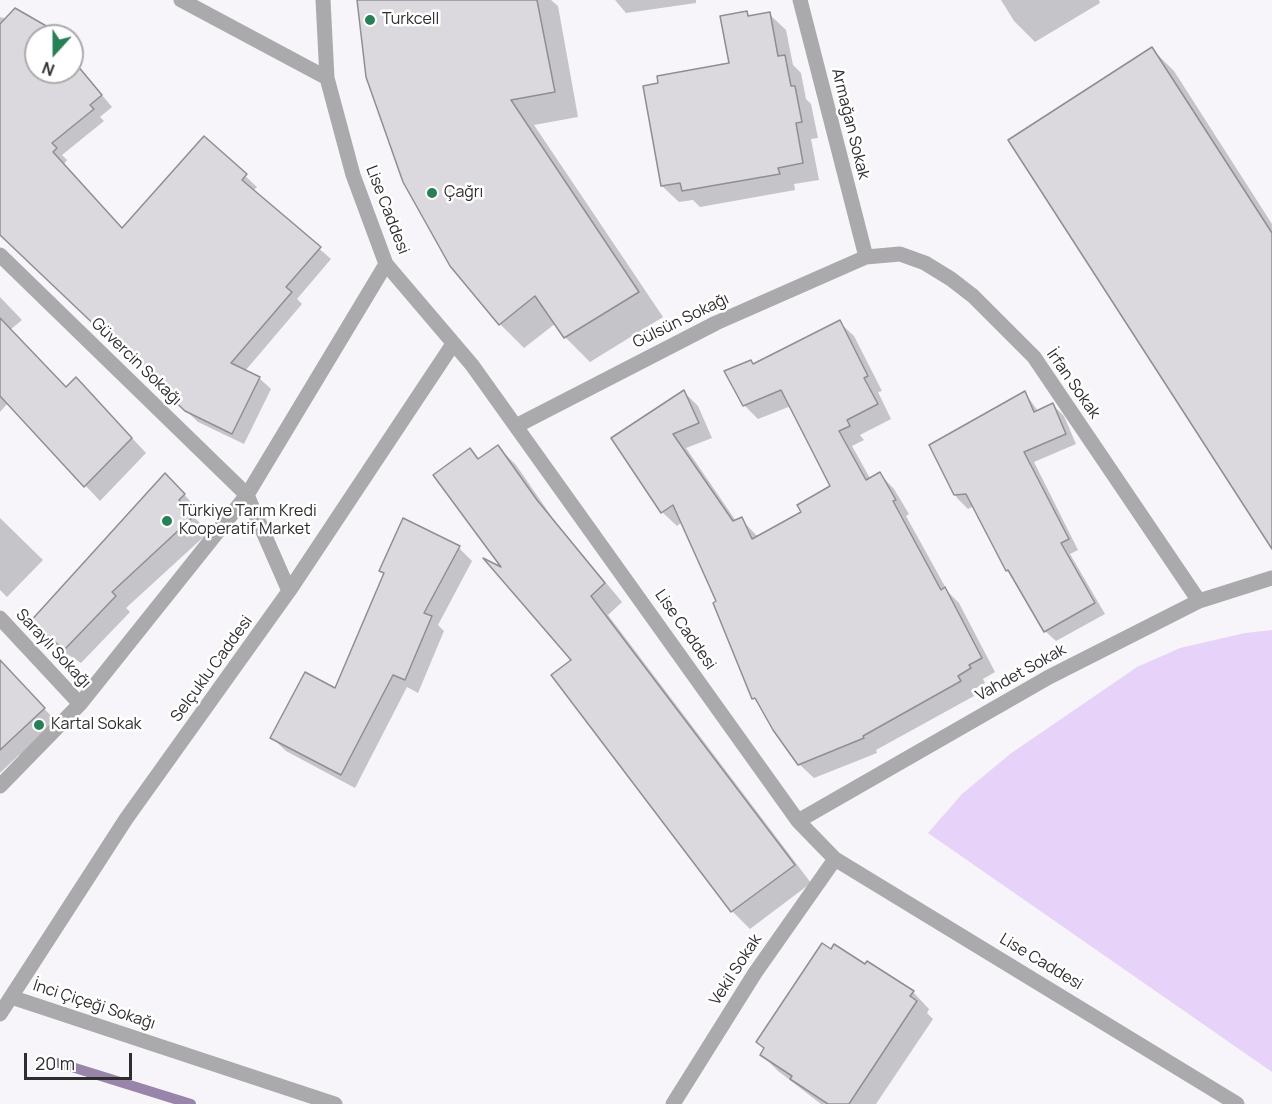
<!DOCTYPE html>
<meta charset="utf-8">
<style>
body{margin:0}
#map{position:relative;width:1272px;height:1104px;overflow:hidden;background:#f7f5fa;font-family:Manrope,sans-serif}
canvas{display:block}
.north{position:absolute;left:24px;top:24px;width:60px;height:60px;box-sizing:border-box;background:#fff;border:2px solid #acabac;border-radius:50%;rotate:201deg;font-size:16px;font-weight:700;line-height:24px;text-align:center;color:#2f2e2f}
.north::after{content:'';display:block;margin:auto;width:21px;height:27px;background:#278156;clip-path:polygon(50% 0,100% 100%,50% 72%,0 100%)}
.scale{position:absolute;left:24px;top:1053px;width:108px;height:27px;box-sizing:border-box;border:3px solid #2f2e2f;border-top:0;padding-left:8px;font-size:18px;line-height:21px;white-space:nowrap;color:#2f2e2f;-webkit-text-stroke:4px #fff;paint-order:stroke}
</style>
<div id="map">
<canvas width="1272" height="1104"></canvas>
<div class="north">N</div>
<div class="scale">20 m</div>
</div>
<script>
const ctx = document.querySelector('canvas').getContext('2d');
ctx.lineJoin = 'round';
function fill(path, color) { ctx.fillStyle = color; ctx.fill(path, 'evenodd'); }
function strokePath(path, color, width, dash) { ctx.strokeStyle = color; ctx.lineWidth = width; ctx.lineCap = dash ? 'butt' : 'round'; ctx.setLineDash(dash || []); ctx.stroke(path); }
function label(font, color, halo, rows, align = 'center') {
  ctx.font = font + ' Manrope,sans-serif'; ctx.lineWidth = 5; ctx.setLineDash([]); ctx.textBaseline = 'middle'; ctx.strokeStyle = halo; ctx.fillStyle = color; for (const [text, x, y, turn = 0] of rows) {
    ctx.save(); ctx.translate(x, y); ctx.rotate((+turn || 0) * Math.PI / 180); ctx.textAlign = isNaN(turn) ? turn : align; if (halo) ctx.strokeText(text, 0, 0); ctx.fillText(text, 0, 0); ctx.restore();
  }
}
fill(new Path2D(`
 M1272,630V1072L928,833L962,794L1010,754L1137,667L1180,648L1245,633Z`), '#e7d3f9');
fill(new Path2D(`
 M359,0H551L558,6L578,117L534,125L663,317L590,362L565,337L556,323L524,348L500,324L451,265L405,182Z
 M615,0H696V3L626,13Z
 M1001,0H1099L1100,3L1035,42L1014,21Z
 M746,12L751,17L769,14L786,30L793,65L801,73L806,99L811,104L818,138L811,139L819,180L794,184L795,190L700,207L693,200L679,202L662,186L730,65Z
 M0,17L54,33L58,36H36V72H72V59L112,107L100,117L104,121L62,155L67,160L64,164L123,230L204,138L257,187L253,191L331,259L297,299L302,304L245,371L259,378L271,389L244,444L198,422L17,250L0,207Z
 M1152,49L1174,71L1272,224V538Z
 M0,297L22,320L10,330L66,389L91,394L146,453L100,501L8,403L0,412Z
 M839,322L854,336L882,391L878,392L891,419L860,435L864,440L852,446L871,480L880,474L894,489L909,514L906,516L948,592L959,603L995,672L983,679L985,683L971,691L974,696L876,750L877,753L814,778L799,764L754,698L718,602L682,522L677,526L662,512L613,439L684,392L698,406L712,438L686,448L736,521L741,519L758,537L803,513L832,487L791,406L758,419L744,405L754,365Z
 M1025,393L1038,411L1053,405L1064,416L1076,444L1034,462L1078,550L1070,554L1105,614L1056,641L1045,631L1015,579L1007,570L974,506L968,509L957,498L931,445Z
 M498,447L516,465L554,520L622,602L608,615L811,883L750,929L732,911L553,675L573,660L506,571L470,450L480,460Z
 M181,491L199,511L193,516L209,532L126,608L130,612L81,663L45,640L30,624Z
 M0,518L43,560L7,597L0,590Z
 M459,548L472,561L438,625L444,631L418,693L407,687L355,788L286,751L272,738L336,690L385,574L381,570Z
 M0,663L59,724L22,759L19,755L0,773Z
 M865,966L913,992L929,1009L927,1013L933,1019L876,1104H821L778,1071L762,1055L765,1049L758,1042Z`), '#0003');
strokePath(new Path2D(`
 M59,1063L191,1104`), '#9985aa', 10);
const building = new Path2D(`
 M357,0H537L555,92L511,100L639,292L564,338L535,296L499,325L450,266L403,182L366,77Z
 M15,8L55,31L53,36H36V72H72V59L102,95L90,105L94,109L52,143L57,148L53,152L122,228L204,136L247,174L242,180L321,247L286,287L292,292L231,363L260,377L232,434L185,411L0,235V24Z
 M747,11L748,16L770,12L778,56L785,55L791,86H795L802,122L796,123L803,163L778,168L780,174L682,191L680,183L661,186L643,86L658,83L657,76L729,63L720,16Z
 M1152,47L1272,233V549L1008,140Z
 M0,318L66,387L76,377L132,438L84,487L0,396Z
 M840,320L868,376L864,378L878,404L847,420L850,426L839,431L866,480L880,472L896,500L893,501L941,590L945,587L982,658L969,665L971,668L958,676L961,681L863,736L864,738L798,765L773,730L755,698L752,699L713,603L716,601L673,505L661,513L611,438L684,390L699,423L673,434L733,521L742,517L752,539L801,512L797,505L830,486L781,390L743,406L724,371L751,360L753,364Z
 M1025,391L1034,412L1053,403L1066,434L1024,452L1069,539L1061,543L1095,603L1044,632L1008,570L1006,571L966,494L954,495L929,445Z
 M498,445L537,500L605,583L591,596L795,865L731,912L551,675L571,660L483,558L501,567L433,475L470,448L478,459Z
 M165,473L185,494L179,500L194,516L112,592L116,596L65,649L28,624Z
 M403,518L460,546L424,613L432,616L405,680L393,675L341,775L270,738L305,672L335,688L384,573L379,571Z
 M0,660L45,708L0,750Z
 M822,943L831,949L834,944L865,964L867,961L914,991L910,996L917,1001L849,1104H828L790,1079L792,1076L760,1055L764,1048L756,1042Z`);
fill(building, '#dcd9de');
strokePath(building, '#908e92', 1.5);
strokePath(new Path2D(`
 M181,0L327,78
 M323,0L327,78L353,175L386,264L472,365L798,821L835,859L1237,1104
 M800,0L866,257
 M0,255L247,495L289,591
 M516,426L716,323L866,257L900,254L925,263L951,279L973,296L1034,357L1199,601
 M0,618L80,704
 M0,786L80,704L247,495L386,264
 M798,821L1049,677L1199,601L1272,578
 M11,997L335,1104
 M0,1014L126,819L289,591L453,344
 M673,1104L755,973L835,859`), '#aaa9ab', 15);
for (const [x, y, r, color] of [
 [370,20,6,"#278156"],
 [432,193,6,"#278156"],
 [167,521,6,"#278156"],
 [39,725,6,"#278156"]
]) { const dot = new Path2D(); dot.arc(x, y, r, 0, 2 * Math.PI); ctx.fillStyle = color; ctx.fill(dot); strokePath(dot, '#fff', 2); }
label('16px', '#2f2e2f', '#fff', [
 ["Turkcell",382,20],
 ["Çağrı",444,193],
 ["Türkiye Tarım Kredi",179,512],
 ["Kooperatif Market",179,530],
 ["Kartal Sokak",51,725]
], 'left');
label('16px', '#2f2e2f', '#fff', [
 ["Armağan Sokak",850,124,76],
 ["Lise Caddesi",387,210,69],
 ["Gülsün Sokağı",681,321,-26],
 ["Güvercin Sokağı",136,362,44],
 ["İrfan Sokak",1073,384,55],
 ["Lise Caddesi",685,630,55],
 ["Saraylı Sokağı",53,649,47],
 ["Selçuklu Caddesi",212,669,-54],
 ["Vahdet Sokak",1021,673,-29],
 ["Lise Caddesi",1041,962,31],
 ["Vekil Sokak",736,970,-57],
 ["İnci Çiçeği Sokağı",94,1005,18]
]);
</script>
